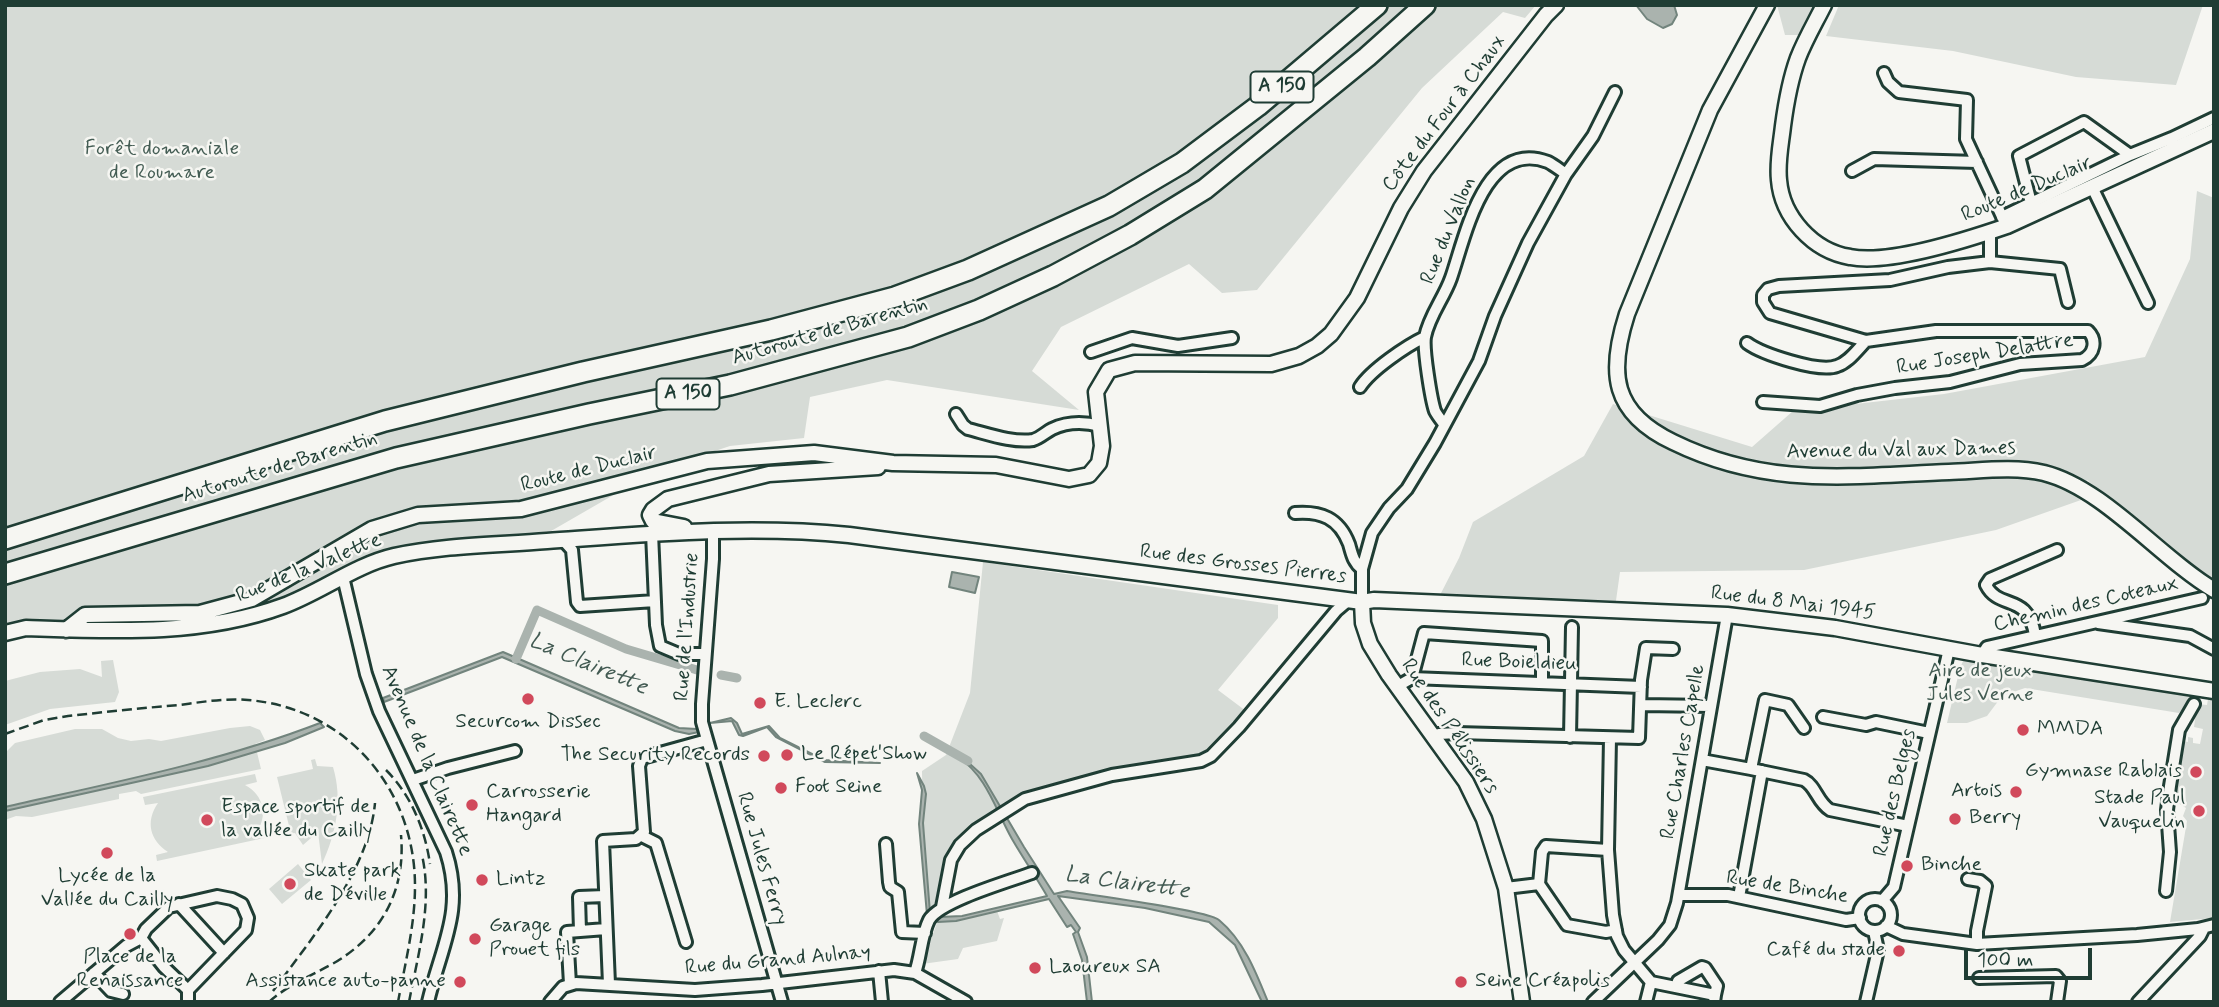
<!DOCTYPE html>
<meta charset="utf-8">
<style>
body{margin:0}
#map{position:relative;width:2219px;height:1007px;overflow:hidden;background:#f6f6f2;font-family:Mynerve,sans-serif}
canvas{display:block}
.frame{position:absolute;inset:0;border:7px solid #1f3d34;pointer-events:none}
.scale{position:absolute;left:1964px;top:948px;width:128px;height:32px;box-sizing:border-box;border:4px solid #1f3d34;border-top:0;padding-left:9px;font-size:21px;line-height:24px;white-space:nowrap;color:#1f3d34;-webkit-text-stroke:5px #f6f6f2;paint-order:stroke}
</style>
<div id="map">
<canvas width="2219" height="1007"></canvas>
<div class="frame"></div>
<div class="scale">100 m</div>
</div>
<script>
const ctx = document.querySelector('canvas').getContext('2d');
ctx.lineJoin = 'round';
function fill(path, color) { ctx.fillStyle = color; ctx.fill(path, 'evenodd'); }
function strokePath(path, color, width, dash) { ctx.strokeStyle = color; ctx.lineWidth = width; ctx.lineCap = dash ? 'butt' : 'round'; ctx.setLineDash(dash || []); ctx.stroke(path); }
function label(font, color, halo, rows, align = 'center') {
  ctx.font = font + ' Mynerve,sans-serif'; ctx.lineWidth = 5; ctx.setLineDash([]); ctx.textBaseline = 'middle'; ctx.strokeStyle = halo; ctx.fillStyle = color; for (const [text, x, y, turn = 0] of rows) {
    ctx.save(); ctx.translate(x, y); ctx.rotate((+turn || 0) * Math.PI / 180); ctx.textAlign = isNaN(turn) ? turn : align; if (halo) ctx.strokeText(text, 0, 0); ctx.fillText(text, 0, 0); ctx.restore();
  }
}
fill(new Path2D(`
 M5,5H1536L1525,18L1503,12L1422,88L1257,290L1222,293L1189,264L1061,327L1032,371L1079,410L887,380L810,397L804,438L730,446L655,471L539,538L413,547L253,615L5,628Z
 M1777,5H1818L1805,35H1785Z
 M1839,5H2203L2176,85L2076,77L1953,51L1826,36Z
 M2197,191L2214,198V583L2203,577L2087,480L2081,500L1996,530L1804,570L1620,572L1614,615L1439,597L1459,558L1473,522L1584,456L1613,404L1752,447L1793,411L1944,394L2145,357L2190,259Z
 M983,562L1278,605V618L1218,690L1250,714L1211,756L1025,799L960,845L942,907L929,913L923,843L922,771L946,755L970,693Z
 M1968,659L2190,696L2188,704L2179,713L2025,688L2002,696L1987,716L1967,723H1947L1960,668L1963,661Z
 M113,660L119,692L115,702L50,709L5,725V681L40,672L80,669L102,677L101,661Z
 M2208,699L2214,700V918L2170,922L2187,821L2183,816L2186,808L2178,803L2179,799L2174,798L2183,741L2188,742V737L2193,738V743L2200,744L2203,729L2194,727L2197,704L2207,705Z
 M250,726L260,730L265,740L255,744L261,769L141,794L136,791L119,794V799L32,817L16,816L5,820V763L7,751L15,743L75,729H102L118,738L131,741L149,739L161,741L230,728Z
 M315,759L317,766L333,767C343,800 336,834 322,864L318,832L303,845L295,833L291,834L277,777L313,769L311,760Z
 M255,774L257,782L245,785C264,795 269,817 255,834L267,832L269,837L157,861L156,855L168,852C150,840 145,822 158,803L145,805L143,797Z
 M298,864L311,880L282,904L269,889Z
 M997,911L1000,919L1004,918L997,941L963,948L958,959L922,964L938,920L951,922Z`), '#d6dbd6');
const water = new Path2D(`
 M1636,5H1674L1677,15L1672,24L1663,28L1647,19Z
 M952,572L979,577L975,593L949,587Z
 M503,652L679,728L697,729L699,732L689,734L675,731L502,657L384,702L383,698Z
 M731,718L737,723L742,734L769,726L780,738L824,760L880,763L825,762L776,737L767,727L743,736L739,735L732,721L710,723Z
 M320,723L324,727L285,743L208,766L5,811V807C111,783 219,762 320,723Z
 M960,755L981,774L1024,847L1054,894L1067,891C1090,895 1208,910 1219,920C1244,941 1256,972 1268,1002H1262L1235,945L1209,922L1145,908L1058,896L1080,928L1078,932L1087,957L1092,1002H1087L1082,960L1073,934L1076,932L1071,925L1067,927L1049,899L956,921L938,922L936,920L939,917L962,916L1047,896C1036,877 1023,858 1012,839C996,811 987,776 958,757Z
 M917,773L924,786L926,794L923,823L930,913L927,915L919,824L922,790Z`);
fill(water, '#aab3ae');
strokePath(water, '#72847d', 2);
strokePath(new Path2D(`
 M516,659L537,610L626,649L697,670
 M721,675L737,678
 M924,736L968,761`), '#aab3ae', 9);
const street = new Path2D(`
 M1884,73L1888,82L1899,92L1967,100L1966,139L2005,223
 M2172,144V138L2214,118
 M1852,171L1874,159L1977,162
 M2092,187L2148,303
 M2031,203L2130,155
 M2002,217L2031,203L2019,156L2084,122L2130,155L2172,138
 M1990,232V262L2060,269L2068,302
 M1747,343C1762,354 1819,373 1837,366C1849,362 1857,350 1866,341
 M1091,352L1132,338L1178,346L1232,338
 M1360,387C1371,370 1406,346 1425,337
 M1763,402L1820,406L1857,395L1895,388L1950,382L2020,364L2082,360C2095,354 2097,340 2088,331H1936L1866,341L1770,313L1763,302V295L1768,289L1779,286L1890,280L1948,267L1990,262
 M956,414L963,425L968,429C988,434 1013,443 1033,440C1040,438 1046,432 1052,429C1067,422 1085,422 1100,426
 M1444,424C1441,420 1437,415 1435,411C1431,399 1423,349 1425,337C1429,316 1444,298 1451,278C1465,238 1484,138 1548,162C1554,165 1560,170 1566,174
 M1295,513C1321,511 1339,518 1349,544C1352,554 1353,562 1362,569
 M713,530V559L702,704V722L782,1002
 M652,533L656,625L660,646L679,654H705
 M563,540L572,550L577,602L580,606L655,601
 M343,577L366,674L379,711L446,852C465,911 441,946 428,1002
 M1362,602V569L1372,533L1389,508L1407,489L1435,443L1479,361L1495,316L1528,243L1566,174L1593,136L1615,92
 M2098,623L2190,636L2214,649
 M2035,635C2028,592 1999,611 1986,585L1990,579L2057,550
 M1982,655L1987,647L2202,598
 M1412,678L1424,633L1542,641V683
 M1398,686L1412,678L1641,687
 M1642,705L1711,706
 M1823,717L1866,725L1876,722L1929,733
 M1434,737L1439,734L1457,733L1639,738L1641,680L1646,648L1673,649
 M1570,737L1572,627
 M1610,738L1608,850L1613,915L1617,936L1624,950L1651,982L1715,995L1714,1002
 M1702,760L1751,769L1765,700L1788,705L1804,728
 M1751,769L1804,780C1816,786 1817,802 1830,810L1908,826
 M413,780L448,768L515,751
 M642,836L656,843L686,942
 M886,844L889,882L890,887L898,892L902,932L925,933
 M1968,879L1980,881L1986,886L1977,931V944
 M1539,884L1542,852L1546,846L1608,850
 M1506,888L1539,884L1567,925L1606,932L1616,930
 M2166,891L2170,852L2167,810L2170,786L2179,730L2194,704
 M1679,895H1728L1846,920L1860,918
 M1739,897L1762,771
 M1859 915a16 16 0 1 1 32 0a16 16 0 1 1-32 0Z
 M1882,901L1894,887L1949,649
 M179,904L224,953
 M942,907L951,860L960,845L976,830L1025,799L1112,775L1201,761L1211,756L1239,727L1336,611L1349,600
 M1886,926L1903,934L1977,944L2137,935L2198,929L2214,925
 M580,931L579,897L605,896
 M141,938L164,967L188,990V1002
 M879,971L882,1002
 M94,973L111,991L123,994
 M915,973C921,956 921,936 929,920C940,901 1010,881 1032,873
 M1979,978L2056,976L2060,981L2057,1002
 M570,984L567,932L606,929
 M609,984L603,841L636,839L644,832L639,766L642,758L707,740
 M1676,987L1678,981L1702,967L1705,968L1717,986L1715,995
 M60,1002L126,946L141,938L146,929L169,907L217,896L232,899L242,904L248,918L246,930L188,990
 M550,1002L563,987L576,983L695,990L762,985L894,970L915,973L966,1002
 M1593,1002L1658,940L1670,925L1677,903L1727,615
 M1646,1002L1651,982
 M1866,1002L1878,950L1874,931
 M2138,1002L2200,936L2204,928`);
const secondary = new Path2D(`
 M1767,5L1710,110L1627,314C1608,373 1612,413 1673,442C1767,488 1848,476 1949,472C1980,471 2013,466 2044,473C2104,488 2160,558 2214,590
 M1824,5C1815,23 1805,40 1798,58C1790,80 1786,103 1783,126C1781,144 1777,162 1779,180C1782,217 1813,251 1850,257C1888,265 1969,239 2007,226L2214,131
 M684,527L653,521L650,515L653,510L668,499L769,474L878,467
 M1362,602L1363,623L1370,644L1389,675L1466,782L1484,819L1506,888L1522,1002
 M66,630L85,615L200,613L252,599L372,529L418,515L521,509L707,461L814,453L893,463L996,465L1069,479L1089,475L1099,463L1102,446L1096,392L1109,370L1135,363L1271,364L1299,356L1317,346L1331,334L1357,298L1401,208L1424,171L1546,15L1556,5
 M5,633L26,628C113,631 201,636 283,606C321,592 355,565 394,556C444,545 497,545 547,541C649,534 748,525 849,535L1362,602L1374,600L1727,615L1835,628L1982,655L2214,691`);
const highway = new Path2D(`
 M5,539L385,421L583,372L771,330L895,297L968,270L1109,206L1182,163L1258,106L1377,5
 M5,574L396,458L589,414L730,385L908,337L979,310L1053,276L1130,235L1205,189L1367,57L1425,5`);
strokePath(street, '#1f3d34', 16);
strokePath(secondary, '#1f3d34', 19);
strokePath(highway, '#1f3d34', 24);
strokePath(street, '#f6f6f2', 10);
strokePath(secondary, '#f6f6f2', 14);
strokePath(highway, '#f6f6f2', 19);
strokePath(new Path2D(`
 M5,734L44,720L68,716C105,712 142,708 179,705C202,702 225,698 248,700C346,708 415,789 415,886C415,925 405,964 398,1002
 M386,770C411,795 425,829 430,864
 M273,991C312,938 369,870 375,803
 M269,1002C289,984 311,976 334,963C382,935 406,890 401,835
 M409,1002C418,954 433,904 422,855`), '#1f3d34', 2.5, [10, 5]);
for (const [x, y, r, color] of [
 [528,699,7,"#d1495b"],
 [760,703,7,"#d1495b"],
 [2023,730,7,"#d1495b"],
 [787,755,7,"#d1495b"],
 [764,756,7,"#d1495b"],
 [2196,772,7,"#d1495b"],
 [781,788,7,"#d1495b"],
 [2016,792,7,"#d1495b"],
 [472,805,7,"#d1495b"],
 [2199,811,7,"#d1495b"],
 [1955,819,7,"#d1495b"],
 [207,820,7,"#d1495b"],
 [107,853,7,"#d1495b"],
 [1907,866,7,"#d1495b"],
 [482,880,7,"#d1495b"],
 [290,884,7,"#d1495b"],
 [130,934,7,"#d1495b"],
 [475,939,7,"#d1495b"],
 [1899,951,7,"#d1495b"],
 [1035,968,7,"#d1495b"],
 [460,982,7,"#d1495b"],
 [1461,982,7,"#d1495b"]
]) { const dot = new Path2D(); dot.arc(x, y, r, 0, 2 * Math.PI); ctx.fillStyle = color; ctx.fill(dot); strokePath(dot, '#f6f6f2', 2.5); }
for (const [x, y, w] of [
 [1282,87,63],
 [688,394,63]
]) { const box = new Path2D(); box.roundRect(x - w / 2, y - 15.5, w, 31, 5); ctx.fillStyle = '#f6f6f2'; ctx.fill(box); strokePath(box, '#1f3d34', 2); }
label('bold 19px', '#1f3d34', null, [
 ["A 150",1282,87],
 ["A 150",688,394]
]);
label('21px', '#1f3d34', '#f6f6f2', [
 ["Côte du Four à Chaux",1445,114,-53],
 ["Route de Duclair",2027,190,-23],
 ["Rue du Vallon",1449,231,-68],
 ["Autoroute de Barentin",830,332,-16],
 ["Rue Joseph Delattre",1985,355,-9],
 ["Avenue du Val aux Dames",1901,451,-1],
 ["Autoroute de Barentin",280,468,-17],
 ["Route de Duclair",589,470,-14],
 ["Rue des Grosses Pierres",1243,565,7],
 ["Rue de la Valette",309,569,-22],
 ["Rue du 8 Mai 1945",1793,604,7],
 ["Chemin des Coteaux",2086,605,-13],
 ["Rue de l'Industrie",688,627,-86],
 ["Rue Boieldieu",1519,663,2],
 ["Rue des Pélissiers",1449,727,56],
 ["Rue Charles Capelle",1684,752,-80],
 ["Avenue de la Clairette",426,761,67],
 ["Rue des Belges",1896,793,-77],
 ["Rue Jules Ferry",761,859,74],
 ["Rue de Binche",1787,888,9],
 ["Rue du Grand Aulnay",778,961,-5]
]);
label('21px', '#445d54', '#f6f6f2', [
 ["Forêt domaniale",162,150],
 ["de Roumare",162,174],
 ["Aire de jeux",1980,672],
 ["Jules Verne",1980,696]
]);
label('21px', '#1f3d34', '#f6f6f2', [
 ["E. Leclerc",774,703],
 ["Securcom Dissec",528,723,"center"],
 ["MMDA",2037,730],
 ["Le Répet'Show",801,755],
 ["The Security Records",750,756,"right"],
 ["Gymnase Rablais",2182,772,"right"],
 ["Foot Seine",795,788],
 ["Artois",2002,792,"right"],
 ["Carrosserie",486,793],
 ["Hangard",486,817],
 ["Stade Paul",2185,799,"right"],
 ["Vauquelin",2185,823,"right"],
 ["Espace sportif de",221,808],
 ["la vallée du Cailly",221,832],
 ["Berry",1969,819],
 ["Binche",1921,866],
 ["Skate park",304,872],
 ["de Déville",304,896],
 ["Lycée de la",107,877,"center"],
 ["Vallée du Cailly",107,901,"center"],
 ["Lintz",496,880],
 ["Garage",489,927],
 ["Prouet fils",489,951],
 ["Café du stade",1885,951,"right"],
 ["Place de la",130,958,"center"],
 ["Renaissance",130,982,"center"],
 ["Laoureux SA",1049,968],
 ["Assistance auto-panne",446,982,"right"],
 ["Seine Créapolis",1475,982]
], 'left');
label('italic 23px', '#425a52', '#f6f6f2', [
 ["La Clairette",588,665,23],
 ["La Clairette",1127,884,8]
]);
</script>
